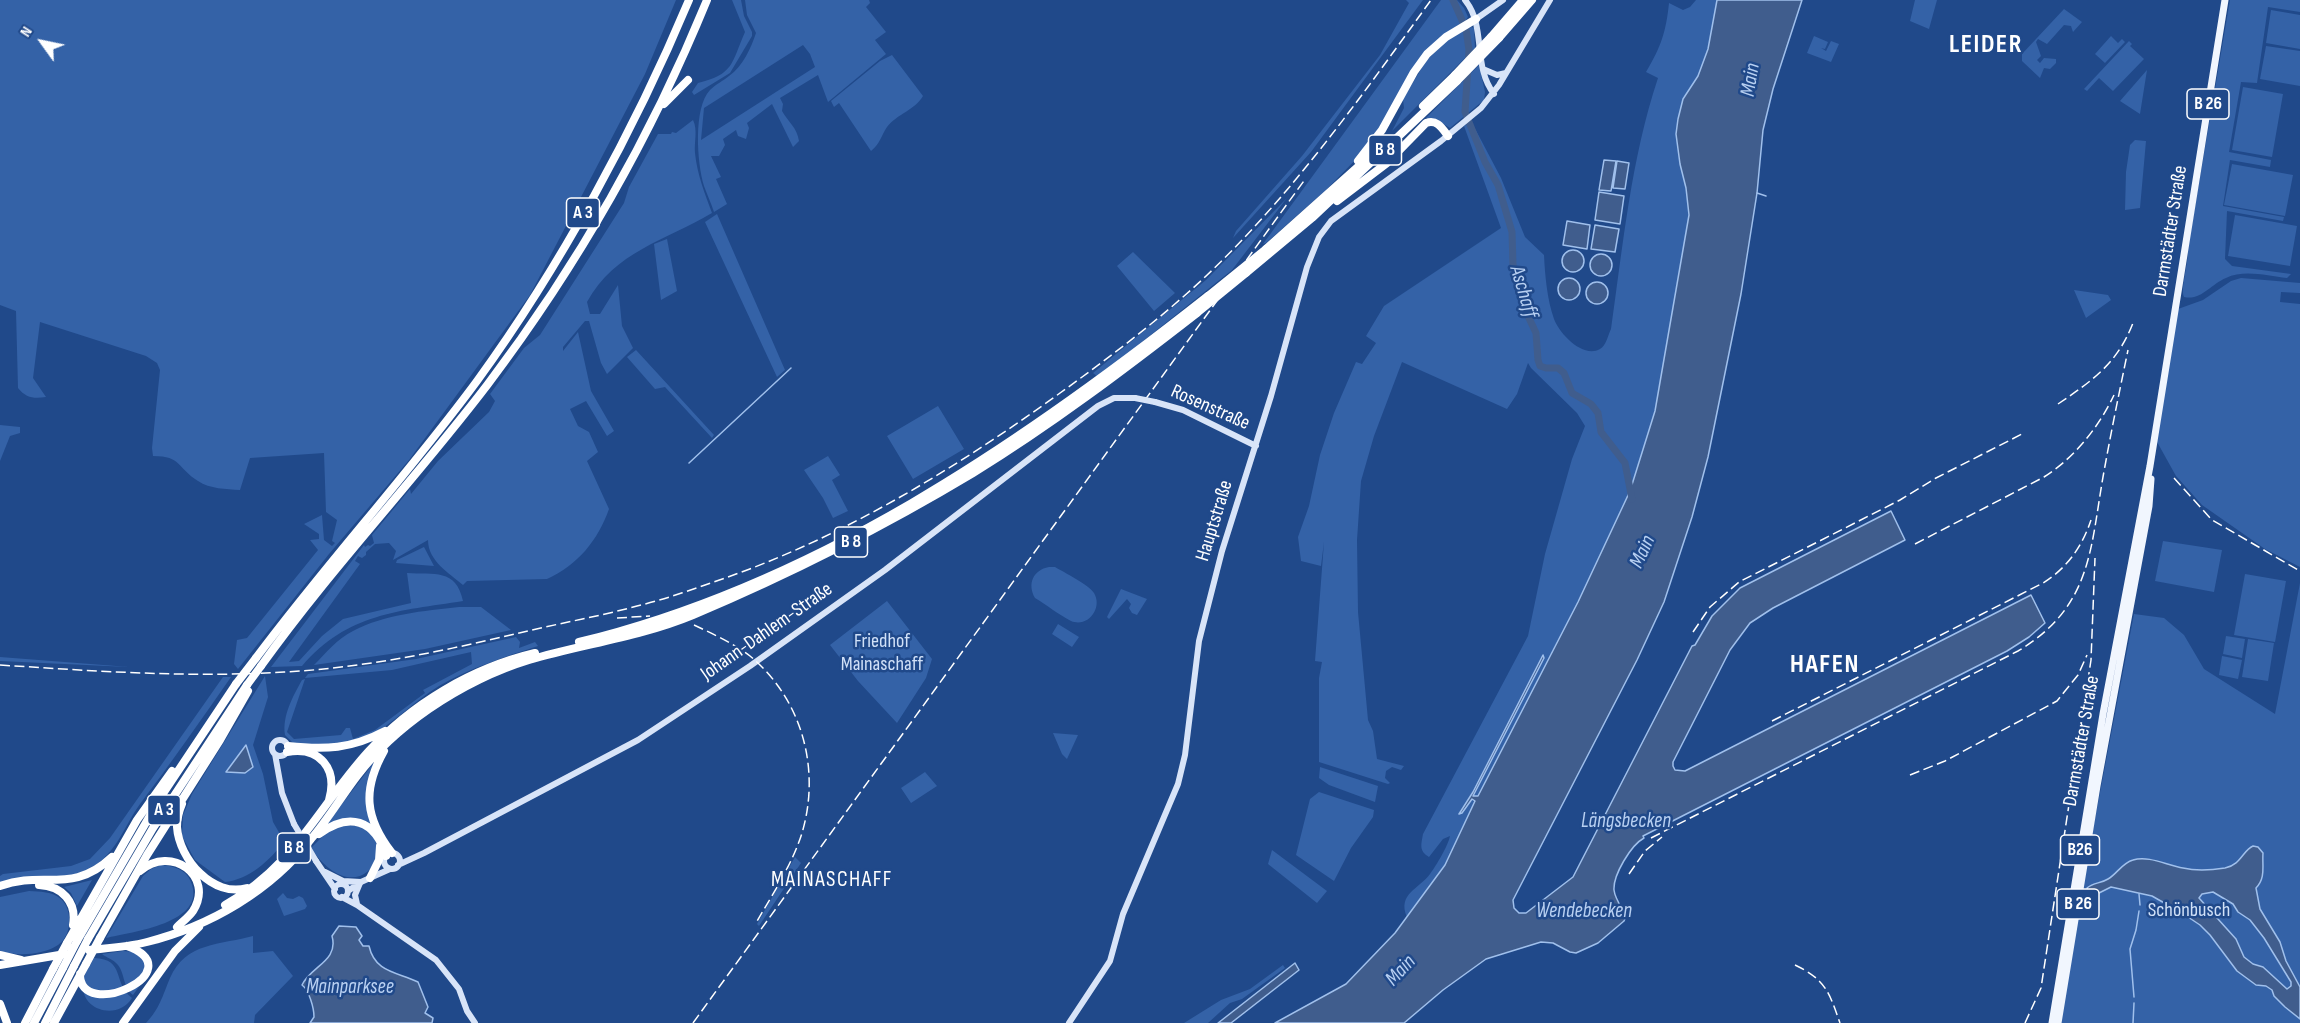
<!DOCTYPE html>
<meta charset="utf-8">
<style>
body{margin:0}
#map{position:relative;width:2300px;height:1023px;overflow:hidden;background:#20498a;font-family:"Sofia Sans Condensed",sans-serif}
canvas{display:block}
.north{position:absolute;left:12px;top:12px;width:60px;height:60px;-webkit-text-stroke:4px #20498a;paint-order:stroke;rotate:303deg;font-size:16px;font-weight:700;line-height:24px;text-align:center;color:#fff}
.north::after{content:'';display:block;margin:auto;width:21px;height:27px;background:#fff;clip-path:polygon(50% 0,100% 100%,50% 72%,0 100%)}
</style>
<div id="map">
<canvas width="2300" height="1023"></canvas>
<div class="north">N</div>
</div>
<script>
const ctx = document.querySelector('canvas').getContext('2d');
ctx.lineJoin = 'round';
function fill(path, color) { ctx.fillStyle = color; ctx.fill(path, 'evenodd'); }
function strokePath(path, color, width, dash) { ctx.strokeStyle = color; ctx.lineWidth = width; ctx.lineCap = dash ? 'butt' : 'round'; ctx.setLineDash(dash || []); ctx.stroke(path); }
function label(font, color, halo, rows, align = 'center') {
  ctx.font = font + ' "Sofia Sans Condensed",sans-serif'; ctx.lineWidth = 5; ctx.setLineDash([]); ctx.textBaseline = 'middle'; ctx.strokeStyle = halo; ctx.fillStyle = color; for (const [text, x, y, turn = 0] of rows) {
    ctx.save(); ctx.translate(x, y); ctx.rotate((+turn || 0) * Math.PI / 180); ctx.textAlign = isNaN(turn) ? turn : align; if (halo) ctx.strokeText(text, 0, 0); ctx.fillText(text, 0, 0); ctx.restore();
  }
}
fill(new Path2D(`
 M0,0H676L645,74L530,295L409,460L329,554L238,669L234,664L237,640L247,638L318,550L310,540L319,539V534L304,524L322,515L324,540L332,546L335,543L332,541L337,520L326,512L324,453L250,458L240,490C226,489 210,489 198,481C177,468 182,456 153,456L152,448L160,370L157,363L146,356L40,322L33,378L46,397C34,399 26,398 18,388L16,311L0,305Z
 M732,0H741L744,16L752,32V36L730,73L694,95L692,92L698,83C734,74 731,64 745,32Z
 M745,0H869L870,3L866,7L886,32L875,40L886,54L828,102L818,75L780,98L783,104L782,111C788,122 797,127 799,141L793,147L772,104L747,123L749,128L746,139L738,136L736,130L723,139L725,145L719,156H711L721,177L716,179L727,204L714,212C711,203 707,194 704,186C697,163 693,108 710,90C716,84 723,81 729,76C743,66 751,48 756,33L747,15ZM803,45L810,54L815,67L701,140L704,108Z
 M1406,0H1423L1311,152L1233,238L1236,231L1302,156L1380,55L1409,3Z
 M1441,0H1457L1464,8L1468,17L1466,20L1441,36L1364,151L1327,189L1266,243L1263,244Z
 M1696,0H1717L1708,49L1698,76L1683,99L1678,119L1676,134L1680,164L1686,188L1689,215L1655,411L1630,491L1578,602L1478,796H1473L1543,658V656L1473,792L1459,813H1462L1472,799L1475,801L1445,865L1407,917C1397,894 1419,889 1430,874C1436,866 1448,846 1450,836L1443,839L1429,857C1419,851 1421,845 1423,834L1528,636L1545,554L1572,459L1585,426L1577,413L1531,368L1528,363L1517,394L1507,409L1402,362L1374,436L1361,481L1357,540L1358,612L1368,720L1373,731L1377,759L1404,766L1401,770L1392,767L1386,771L1385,778L1390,783L1388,784L1319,762V678L1322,662L1315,661L1324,542L1321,566L1301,561L1298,537L1309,506L1320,455L1334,413L1356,362L1362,364L1376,343L1366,336L1384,306L1501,228L1464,126L1471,121L1501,178L1525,237L1544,255C1545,275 1547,299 1554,319C1559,333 1583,359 1600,349C1606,346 1608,335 1611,329C1623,245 1631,159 1658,78L1646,72C1661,47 1666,32 1669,3L1683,10L1690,7Z
 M1915,0H1937L1929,29L1910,21Z
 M2230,0H2300V12L2268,7L2257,83L2241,82L2229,152L2271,160L2270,167L2230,160L2223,206L2284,217L2283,221L2227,211L2225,259L2232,266L2291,274L2287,278C2268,276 2244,269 2226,278C2211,284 2201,301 2184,297C2180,289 2189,262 2188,248Z
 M2064,9L2082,22L2073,32L2071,26L2064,25L2047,44L2038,39L2036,42L2041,56L2037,60L2040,63L2044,58L2056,59V63L2050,69L2044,68L2040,78L2022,61V54Z
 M2271,10L2300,15V49L2266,43Z
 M1471,27L1474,28L1475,48L1392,131L1404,108L1403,99L1426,61L1446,41Z
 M1814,36L1828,42L1825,49L1821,48L1826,51L1831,41L1839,44L1831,62L1807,53Z
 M2111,36L2118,43L2122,39L2125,42L2105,63L2095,54Z
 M2129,41L2132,44L2130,46L2144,59L2113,91L2099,78L2087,91L2084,89Z
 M2266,46L2300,51V86L2260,79Z
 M892,55L923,96C915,110 897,114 887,127C881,136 880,144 871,151L839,103L834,107L831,101L880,61Z
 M1479,65L1485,92L1484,100L1450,128L1442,123L1426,118Z
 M2147,70L2140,114L2120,101Z
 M2243,87L2283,94L2272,157L2232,150Z
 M693,120C698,130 694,142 695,153C697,174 705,194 712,213C665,241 615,251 587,302L590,314H600L618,285L622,326L633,348L607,374L601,363L589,321H585L563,347V351L578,332L591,391L614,431L607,436L586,401L570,409L578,426L589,432L598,452L587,461L609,509C598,540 578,565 547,579L467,581L463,585C449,573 428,561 428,540L393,560L396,551L389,543L375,544L366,552V555L362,558L358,556L355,561L360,564L289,662L299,661L322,636L343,619L411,603L407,573C434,575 456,568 463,601C400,611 347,613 302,666L271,667L364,545L365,547L368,545L370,546L374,543L372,535L410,489L411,494L438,461L489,412L495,401L490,394L524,348L540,335L624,203L629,187L658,134H671L672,132L676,133Z
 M2135,140L2146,141L2140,208L2125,210L2126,172L2130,145Z
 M2232,164L2293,175L2285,216L2224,205Z
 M1287,198L1232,270L1098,377L1093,373L1206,280Z
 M717,214L785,370L777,377L705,222Z
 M2235,215L2297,226L2290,266L2228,256Z
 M667,239L677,291L661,300L654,244Z
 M1133,252L1175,293L1154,311L1117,266Z
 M2241,278L2300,283V293L2281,292L2280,302L2300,304V567L2265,549L2202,505L2176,476L2156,440L2178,309L2203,300L2231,281Z
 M2074,290L2108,295L2111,300L2086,318Z
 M636,350L714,435L712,438L665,387L655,389L627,357Z
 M938,406L964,449L913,479L887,436Z
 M0,425L20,427V433L10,436L0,461Z
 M828,456L840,475L832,480L848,511L833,518L823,498L804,470Z
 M2163,541L2222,550L2214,592L2155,581Z
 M424,547L434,566L396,563L397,560Z
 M1049,567H1055C1065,573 1088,584 1094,593C1103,608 1088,628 1071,621C1059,615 1047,605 1035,598C1027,584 1033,570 1049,567Z
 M2245,574L2286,581L2275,642L2234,635Z
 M2300,583V1023H2060L2078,908L2134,614L2164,618L2184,635L2204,669L2275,714Z
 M1121,589L1147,599L1137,615L1132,613L1129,608L1131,604L1127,599L1109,619L1107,617Z
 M887,601L932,659L926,678L897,723L858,681L830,645Z
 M459,607H481L511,630L425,649L314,665C326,653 337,639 353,631C385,614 424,611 459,607Z
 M1058,624L1079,637L1072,647L1052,634Z
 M2226,636L2245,639L2242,658L2223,654Z
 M516,637L520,642L519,648L535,642L538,646C504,657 470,668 439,686C414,701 394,724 367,737C344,747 318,745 294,744L285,735C282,716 293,696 302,680L305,679L287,732L294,739L341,735L346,728H350L353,739L375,730L425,693L423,690L472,664L471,652L392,670L305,678L308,674L416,659Z
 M2248,639L2274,643L2268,681L2242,677Z
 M2222,656L2242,660L2238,679L2219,675Z
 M0,657L129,667L0,661Z
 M265,676L268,697L253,745L263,774L273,822L284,841C271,860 248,880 225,882L195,860L182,836L183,815L192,794Z
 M223,677H231C201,720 171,763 140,804C124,826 116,855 90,868C64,882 29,880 0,883V876L3,874L71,866L90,859L110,838Z
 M1053,733L1078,735L1067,759L1062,754Z
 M378,757L370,775L376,828C354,819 349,815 326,825Z
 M1320,767L1378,786L1375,802L1329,785L1319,778Z
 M925,772L937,786L911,803L901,788Z
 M1319,792L1374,810L1373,817L1351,848L1334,881L1296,855L1310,799Z
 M344,825C351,826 360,825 367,830C398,853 355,913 311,848L328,831Z
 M1272,850L1327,891L1317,903L1268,864Z
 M795,857L801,863L759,926L757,924Z
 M161,865C173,866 186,869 191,882C208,923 132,932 106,938L143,876L151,869Z
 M92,880L77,906L71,893L64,887Z
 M29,891C40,892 52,891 61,899C73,910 72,936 58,945C43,955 19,956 2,952L0,951V897Z
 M283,893L287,898L293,899L299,896L303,898L307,906L305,909L284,916L277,899Z
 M253,936V953L273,951L293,976L255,1015L254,1023H146C160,1008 162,997 170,978C186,942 220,945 253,936Z
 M123,951L134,952L144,960L146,977L133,995C123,988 125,974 118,965C113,959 107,958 102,954Z
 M94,958C126,959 112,983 132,998C119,1020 81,1012 83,984C83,974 90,966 94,958Z
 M1283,965L1285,968L1242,999L1230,1003L1208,1023H1184L1221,1000L1250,989Z`), '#3462a7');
const water = new Path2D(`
 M1717,0H1802L1773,89L1763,130L1757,193L1741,294L1708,457L1692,517L1664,602L1637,660L1513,900L1514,908L1519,913H1526L1573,877L1692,646L1695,645L1712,616L1740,588L1891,511L1905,540L1773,608L1750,623L1730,650L1673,762V766L1675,770L1685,771L2031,595L2045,623L2029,637L2007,651L1643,836L1644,838C1631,845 1613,875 1614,890C1615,899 1622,908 1626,916L1624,921L1598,943L1576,953L1570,952L1553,943L1541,942L1486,959L1443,990L1404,1023H1275L1346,984L1395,933L1445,865L1475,801L1472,799L1462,813L1459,814L1473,792L1543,655L1544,658L1473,796H1478L1578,602L1630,491L1655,411L1689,215L1686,188L1680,164L1676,134L1678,119L1683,99L1698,76L1708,49Z
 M1604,160L1616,161L1611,191L1599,190Z
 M1617,161L1629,163L1625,189L1613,188Z
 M1599,192L1624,196L1620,224L1595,220Z
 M1567,221L1590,225L1587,249L1563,245Z
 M1595,225L1619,229L1615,252L1591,249Z
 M1562 261a11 11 0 1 1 22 0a11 11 0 1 1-22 0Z
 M1590 265a11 11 0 1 1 22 0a11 11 0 1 1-22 0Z
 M1558 289a11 11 0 1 1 22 0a11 11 0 1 1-22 0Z
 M1586 293a11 11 0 1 1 22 0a11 11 0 1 1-22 0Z
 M246,745L253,767L245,773L226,772Z
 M2253,846L2258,847L2263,853C2262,866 2266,878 2256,888L2260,909L2280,942L2286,961L2300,987V1019L2285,1007L2274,996L2272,990L2266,986L2256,985L2237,971L2210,935L2200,925L2182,913L2152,896L2111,887L2093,896L2089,895L2087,888C2094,882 2100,884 2108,879C2117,874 2122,863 2133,860C2149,855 2168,866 2183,868C2196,871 2212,870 2225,868C2241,865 2243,850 2253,846ZM2213,892L2233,904L2238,912L2250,920L2264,938L2291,982V986L2287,989L2263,967L2253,964L2244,957L2236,939L2199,898L2202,894Z
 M339,926L356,927L362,936L359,940L363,946H369C375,973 398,972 418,982L428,1007L425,1013L433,1018L432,1023H310L314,1017C314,1008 309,990 302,985C311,966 339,961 332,936Z
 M1295,963L1299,970L1231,1023H1218Z`);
fill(water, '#405d8d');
strokePath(water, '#a0c0ec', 1.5);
strokePath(new Path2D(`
 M1757,193L1766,196
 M689,463L791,368
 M2139,894L2140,905
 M2134,997L2130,949L2136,930L2139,911
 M2133,1023L2134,1003`), '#a0c0ec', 1.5);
strokePath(new Path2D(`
 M1453,0L1466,29L1469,50L1465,112L1485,162L1498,185L1512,232L1513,265L1518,282L1530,302L1528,316L1536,333L1538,360L1540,366L1546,368H1558L1564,373L1572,393L1591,404L1598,413L1601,432L1625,463L1632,499`), '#405d8d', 7);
strokePath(new Path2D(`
 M1465,0C1487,27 1472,66 1494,94
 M1476,19L1503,0
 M1483,69L1497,75L1506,73
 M1155,402L1183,410L1256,446
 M272 748a8 8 0 1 1 16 0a8 8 0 1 1-16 0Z
 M275,754L282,793L294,824
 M384 861a8 8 0 1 1 16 0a8 8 0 1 1-16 0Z
 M316,861L335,889
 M398,865L424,853L638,740L750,666L885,570L1098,406L1114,398H1135
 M325,872L343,881L361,882
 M334 891a7 7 0 1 1 14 0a7 7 0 1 1-14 0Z
 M348,891L361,882L390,869
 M342,897L357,905L436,960L459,989L467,1011L475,1023
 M357,904L355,895L360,883
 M1069,1023L1110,961L1123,914L1178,784L1185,755L1199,641L1222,551L1271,396L1307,267L1319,237L1331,221L1441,141L1481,108L1499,85L1550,0`), '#d8e4f8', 6);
strokePath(new Path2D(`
 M2052,1023L2103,714L2150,466L2225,0
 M2058,1023L2097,786L2149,506L2151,479`), '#f1f6fe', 7);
strokePath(new Path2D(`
 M1491,37L1523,0
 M1499,38L1532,0
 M664,104L688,80
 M1423,106L1455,75
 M1358,161L1382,130L1414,72L1427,54L1446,37L1476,19
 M1337,201L1387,163L1426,123C1437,119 1442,128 1448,136
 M1266,249L1379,148
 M1246,273L1312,218L1457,81
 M579,642C814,585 1021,444 1208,296
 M256,658C326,564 407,476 477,381C560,267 635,129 689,0
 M261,666C331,568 415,480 488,384C577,266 651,137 707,0
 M288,746C325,750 351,749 385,731
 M384,751C362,790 365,818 392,853
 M287,752C320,746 338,769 329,800
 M182,804C179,811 177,819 177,827C179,859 213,898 247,888
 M319,834C349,812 375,819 386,856
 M140,871C171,844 215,876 193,911C189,917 182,922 177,927
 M370,878L379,860L380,846
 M39,885C62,886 77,902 73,925
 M0,886C43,870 72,895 112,857
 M225,905C295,866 318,807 368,752C411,704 472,668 535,653
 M100,938L147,855L220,740L248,691
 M88,939L153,828L247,685
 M77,941L162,795L236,684
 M67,943L137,820L172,771
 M89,950C109,948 128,947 147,942C210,926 271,891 311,839C328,819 341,797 357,776C377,750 403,727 429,709C460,688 493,671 529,660C583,644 640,637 693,615C790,574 883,527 973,473C1051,425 1125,369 1197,313
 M0,955L21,960
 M0,965L65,954
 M80,974C79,1023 195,971 127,946
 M0,1004L7,1023
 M25,1023L53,969
 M34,1023L63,968
 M45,1023L74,966
 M54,1023L86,964
 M123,1023L175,951L199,927`), '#fff', 8);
strokePath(new Path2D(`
 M2058,404C2093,380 2117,364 2133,323
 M2174,478L2212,520L2300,571
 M1915,544L2044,477C2074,458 2099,427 2114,395
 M617,618L650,616
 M694,625C713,634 733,643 750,656C802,699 821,769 802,833C792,865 772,895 756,923
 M1693,632L1710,607L1739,582L1900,500L1936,478L2022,434
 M0,665C94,671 189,678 284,672C362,668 439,652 515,634C555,624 597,617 637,606C667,599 696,588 725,578C848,535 961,465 1067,388C1114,354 1161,318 1204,278C1291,196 1361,97 1431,0
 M1772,721L2043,583C2067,568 2082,547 2091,520
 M1910,775L1945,761L2057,701L2078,675L2087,655
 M1651,838L2018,651C2095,605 2090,544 2105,466C2112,427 2120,389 2128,350
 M1629,874L1645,851L1662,837
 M1795,965C1826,980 1829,992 1840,1023
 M693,1023L1306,178
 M2025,1023L2041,988L2091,660L2095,558`), '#fff', 1.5, [10, 4.5]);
strokePath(new Path2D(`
 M1135,398L1155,402
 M294,824L316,861`), '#d8e4f8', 6);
strokePath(new Path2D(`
 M1455,75L1491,37
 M1457,81L1499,38
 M1208,296L1266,249
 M1197,313L1246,273
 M236,684L256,658
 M247,685L261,666
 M86,964L100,938
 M74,966L88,939
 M63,968L77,941
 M53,969L67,943`), '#fff', 8);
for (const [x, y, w] of [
 [2208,104,42],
 [1385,150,33],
 [583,213,33],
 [851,542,33],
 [164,810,33],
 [294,848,33],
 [2080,850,39],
 [2078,904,42]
]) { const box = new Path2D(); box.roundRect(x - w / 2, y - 15, w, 30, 4.5); ctx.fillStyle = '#20498a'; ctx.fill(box); strokePath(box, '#fff', 1.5); }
label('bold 18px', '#fff', null, [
 ["B 26",2208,104],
 ["B 8",1385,150],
 ["A 3",583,213],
 ["B 8",851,542],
 ["A 3",164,810],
 ["B 8",294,848],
 ["B26",2080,850],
 ["B 26",2078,904]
]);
label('20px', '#fff', '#20498a', [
 ["Darmstädter Straße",2171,231,-81],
 ["Rosenstraße",1210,408,24],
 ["Hauptstraße",1215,521,-73],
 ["Johann-Dahlem-Straße",767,632,-35],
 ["Darmstädter Straße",2082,741,-80]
]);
label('20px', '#d1e1f8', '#20498a', [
 ["Friedhof",882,642],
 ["Mainaschaff",882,665],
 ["Schönbusch",2189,911]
]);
label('italic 21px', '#b8d0f2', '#20498a', [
 ["Main",1751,80,-81],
 ["Aschaff",1523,292,73],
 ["Main",1643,552,-65],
 ["Längsbecken",1626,822],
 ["Wendebecken",1584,912],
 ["Main",1401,971,-47],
 ["Mainparksee",350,988]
]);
ctx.letterSpacing = '1.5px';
label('22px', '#fff', '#20498a', [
 ["MAINASCHAFF",832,880]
]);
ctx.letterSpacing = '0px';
ctx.letterSpacing = '1.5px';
label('bold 26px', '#fff', '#20498a', [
 ["LEIDER",1986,45],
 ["HAFEN",1825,665]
]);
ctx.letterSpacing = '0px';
</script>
